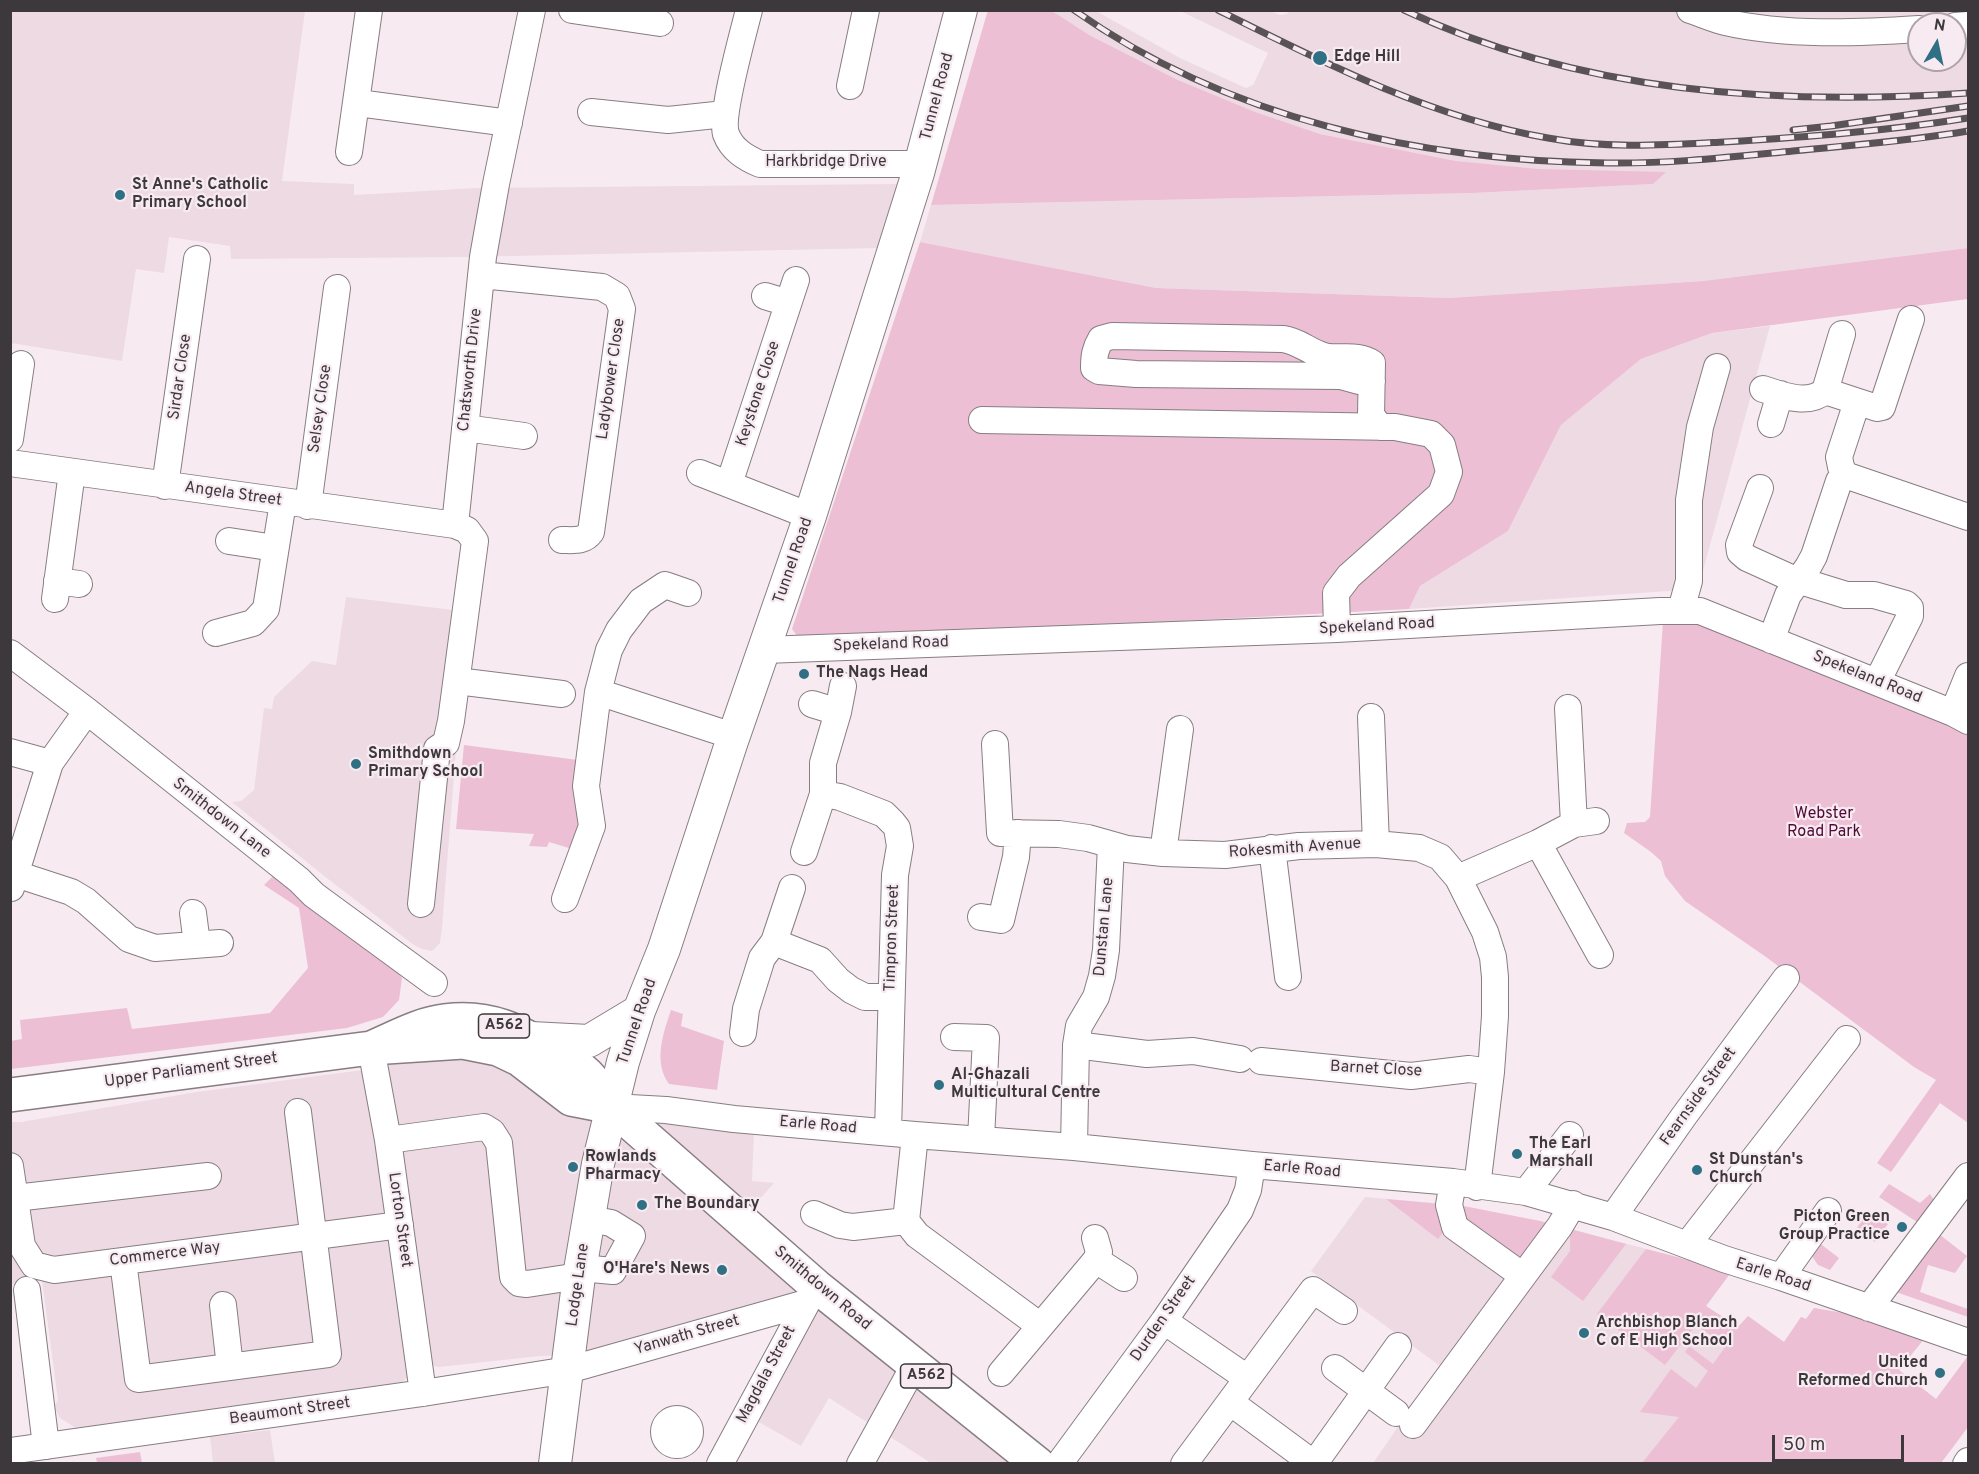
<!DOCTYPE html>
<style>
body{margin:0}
#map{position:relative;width:1979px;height:1474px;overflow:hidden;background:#f7ebf1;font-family:Overpass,sans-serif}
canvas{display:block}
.frame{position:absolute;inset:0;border:12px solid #3d383b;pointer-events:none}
.north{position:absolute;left:1907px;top:12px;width:60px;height:60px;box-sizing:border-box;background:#f7ebf1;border:2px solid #ada3a8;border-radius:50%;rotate:9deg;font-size:16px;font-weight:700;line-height:24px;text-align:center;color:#3d383b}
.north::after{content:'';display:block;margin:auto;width:21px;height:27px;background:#307084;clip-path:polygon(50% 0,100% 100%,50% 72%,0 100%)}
.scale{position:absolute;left:1772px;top:1435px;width:132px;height:27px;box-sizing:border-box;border:3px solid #3d383b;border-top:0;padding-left:8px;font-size:18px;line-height:21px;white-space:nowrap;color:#3d383b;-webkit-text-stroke:4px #f7ebf1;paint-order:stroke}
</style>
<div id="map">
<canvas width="1979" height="1474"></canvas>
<div class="frame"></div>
<div class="north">N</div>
<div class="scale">50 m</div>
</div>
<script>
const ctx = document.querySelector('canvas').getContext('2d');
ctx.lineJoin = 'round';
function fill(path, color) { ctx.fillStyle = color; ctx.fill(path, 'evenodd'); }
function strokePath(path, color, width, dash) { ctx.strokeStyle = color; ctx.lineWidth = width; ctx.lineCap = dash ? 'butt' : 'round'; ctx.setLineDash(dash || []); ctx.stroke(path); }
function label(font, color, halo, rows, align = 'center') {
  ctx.font = font + ' Overpass,sans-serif'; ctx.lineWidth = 4.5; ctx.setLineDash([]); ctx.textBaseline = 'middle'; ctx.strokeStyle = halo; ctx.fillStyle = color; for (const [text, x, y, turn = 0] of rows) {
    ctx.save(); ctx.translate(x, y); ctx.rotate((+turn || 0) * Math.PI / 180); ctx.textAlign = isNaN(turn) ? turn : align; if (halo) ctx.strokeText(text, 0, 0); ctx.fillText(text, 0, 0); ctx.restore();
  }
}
fill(new Path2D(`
 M1289,10L1968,11V248L1703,281L1449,298L1156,288L920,242L931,205L1473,193L1653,184L1456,161L1320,134L1251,111L1178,80L1091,36L1052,11H1096L1180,58L1246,88L1253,85L1268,53L1180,11H1270L1280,15L1287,14ZM1919,24H1955V60H1919Z
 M10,11H305L282,181L354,184V195L477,188L898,184L879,248L466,257L231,259L230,246L169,237L164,273L136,269L122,361L11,343Z
 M1770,326L1698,589L1409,609L1420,586L1508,531L1561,425L1641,359L1712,333Z
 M346,597L453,610L436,733L457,737L442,928L440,943L432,951L422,949L414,945L328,879L232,802L241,801L254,790L264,708L272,709L274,697L312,661L336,665Z
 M453,1050L511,1061L754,1132L752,1181L774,1183L759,1200L719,1220L1023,1463H931L829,1398L801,1446L757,1421L804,1329L777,1301L596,1354L540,1356L439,1367L434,1366L431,1363L387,1066L389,1062Z
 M370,1069L408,1377L398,1385L76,1428L60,1418L54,1407L58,1400L42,1280L11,1284L10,1122H21L197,1092Z
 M1365,1197L1458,1205L1540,1221L1696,1262L1729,1275L1706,1306L1738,1327L1748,1316L1784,1342L1801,1317L1806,1319L1814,1308L1843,1313L1924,1339L1899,1370L1936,1399L1968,1356V1427L1941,1463H1373L1440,1366L1311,1271Z
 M270,1430L275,1463H213L210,1437Z`), '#eedae3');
fill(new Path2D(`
 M988,10L1052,11L1091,36L1178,80L1255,112L1320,134L1456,161L1538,169L1666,172L1653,184L1473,193L931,205Z
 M920,242L1156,288L1449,298L1703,281L1968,248V299L1712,333L1641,359L1561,425L1508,531L1420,586L1409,609L801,641L792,629Z
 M1701,619L1893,699L1968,735V1123L1940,1103L1891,1172L1877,1163L1936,1080L1914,1067L1766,957L1685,901L1665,876L1661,861L1651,852L1624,833L1627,823L1645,822L1650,817L1663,621Z
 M464,745L578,760L582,819L572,849L549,842L547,847L529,846L534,834L456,829Z
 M273,876L391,961L402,978L399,1000L383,1017L347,1028L11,1069L10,1041L22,1039L20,1020L127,1008L132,1029L270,1013L308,968L299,908L264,885Z
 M671,1010L683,1014L681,1026L724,1041L717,1090L669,1084C653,1062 663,1034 671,1010Z
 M1889,1184L1920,1203L1930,1194L1934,1200L1920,1224L1879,1197Z
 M1386,1199L1441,1204L1445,1230L1438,1239Z
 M1458,1205L1540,1221L1552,1224L1521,1259L1465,1224Z
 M1869,1211L1888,1224L1875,1242L1856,1229Z
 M1574,1230L1626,1244L1583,1301L1551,1277L1570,1251V1236Z
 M1939,1234L1967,1256L1955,1273L1928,1265L1920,1292L1968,1309V1317L1893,1291Z
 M1818,1242L1839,1258L1830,1270L1818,1265L1809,1252Z
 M1646,1249L1696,1262L1729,1275L1706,1306L1738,1327L1748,1316L1784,1342L1801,1317L1806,1319L1814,1308L1843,1313L1924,1339L1899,1370L1936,1399L1968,1356V1427L1941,1463H1642L1679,1417L1640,1412L1671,1369L1696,1388L1708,1371L1685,1352L1689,1346L1713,1364L1726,1346L1696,1325L1665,1365L1597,1314Z
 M140,1452L142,1463H97L96,1458Z`), '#ecbfd5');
const minor = new Path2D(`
 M572,10L660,23
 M749,10C743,34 720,116 726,134C732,150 746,158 760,164H920
 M1690,10C1702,14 1713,19 1725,22C1785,36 1858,33 1919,29
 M1955,26L1968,25
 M850,86L866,10
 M358,103L509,123
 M591,112L668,120L725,114
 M349,152L369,10
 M481,275L602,287L617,296L622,309L591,532C584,542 573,540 562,540
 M765,296L788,303
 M1372,381H1359L1341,376L1136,374L1099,371L1094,368C1094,356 1095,349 1101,339L1112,336L1283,339C1299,341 1309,352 1324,356C1340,360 1356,353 1372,363L1371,415L1380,427
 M1763,389C1782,395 1807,406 1825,391L1842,334
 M1825,391L1877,408L1882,407L1911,319
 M1857,402L1839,457L1841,467L1845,475L1968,517
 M982,420L1395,427L1431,434L1442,445L1449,472L1441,494L1349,576L1336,593L1337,629
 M1771,424L1780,394
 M465,428L524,436
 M10,439L21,364
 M10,463L455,525L467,530L475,541L451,721L446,743L437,749L421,904
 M700,473L810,516
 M729,484L796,280
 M165,486L197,259
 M1760,488L1739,545L1740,552L1747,558L1791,578L1846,595H1874L1906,604L1910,608V616L1877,682
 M308,506L337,288
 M455,525L483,257L496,184L532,10
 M229,541L275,548
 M57,581L79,584
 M688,593L665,585L641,601L619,630L609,650L598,692L733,736
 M55,599L72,472
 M1681,610L1689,581V500L1700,427L1717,367
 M216,633L253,623L266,609L283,502
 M1771,640L1788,595L1808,567L1814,556L1839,481L1845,475
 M764,650L1337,629L1660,611H1700L1953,713L1968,721
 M10,653L87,711L299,880L314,895L434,983
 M457,681L562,694
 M812,704L838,712
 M1568,708L1574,824
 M1953,713L1968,676
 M1371,717L1376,844
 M995,744L1000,833L1059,834L1088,838L1127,849L1163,853L1225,855L1299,846L1376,844L1419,848L1440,857L1458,878L1485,932L1493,957L1495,977V1016L1491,1072L1477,1187
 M10,752L50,763
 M823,794L840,797L884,814L893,823L897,828L900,846L895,875L888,1132
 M1538,843L1600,955
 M1272,848L1288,977
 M804,852L823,794V763L838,712L843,686
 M1163,853L1180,729
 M16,874L71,892L86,901L129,939L155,948L220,943
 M1458,878L1538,843L1574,824L1596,821
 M11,888L50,763L87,711
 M565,899L592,826L586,786L598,692
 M193,913L197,944
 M981,917L1001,920L1016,857L1018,833
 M774,942L820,960L838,980L851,990L865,997H890
 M743,1033L746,1009L762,958L774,942L792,888
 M954,1037L986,1038L981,1139
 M1076,1045L1147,1054L1193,1051L1240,1059
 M371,1048L388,1140L423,1393
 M1261,1061L1411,1076L1469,1069L1491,1072
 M612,1107L666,1110L734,1119L915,1135L1074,1147L1252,1165L1453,1182L1526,1192L1613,1217L1724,1259L1781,1277L1968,1342
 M915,1135L906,1221L917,1235L1039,1325
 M388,1140L484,1127L492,1132L499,1143L513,1277L519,1283L527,1284L579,1276
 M1074,1147L1076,1045L1079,1026L1096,997L1102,976L1106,950L1111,845
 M10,1166L22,1246L34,1265L54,1270L400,1225
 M1453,1182L1449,1205L1455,1227L1523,1276L1560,1226L1573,1204
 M1526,1192L1570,1135
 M15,1198L208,1176
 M814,1214L840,1225L853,1227L906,1221
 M1613,1217L1684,1116L1786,978
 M1687,1245L1847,1039
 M1096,1260L1124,1278
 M123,1261L138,1379L328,1354L298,1112
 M581,1268L613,1271L632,1236L611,1223L589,1219
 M1781,1277L1828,1211
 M27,1290L46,1446
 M223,1305L230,1367
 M1869,1308L1968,1176
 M1164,1321L1247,1378
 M1335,1368L1396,1413
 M1001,1373L1096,1260L1099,1252L1095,1238
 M1230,1402L1314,1464L1398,1346
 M664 1432a13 13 0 1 1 26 0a13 13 0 1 1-26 0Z
 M1413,1425L1523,1276
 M10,1451L423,1393L568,1370L806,1303
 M720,1464L811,1295
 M860,1464L914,1366
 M1059,1464L1164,1321L1240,1210L1248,1190L1252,1165
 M1184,1464L1313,1290L1344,1311
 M1966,1464L1968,1461`);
const major = new Path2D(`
 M531,1038L589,1041L639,1011
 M555,1464L579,1276L598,1164L623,1062L639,1011L664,949L731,744L810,516L918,173L961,10`);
const highway = new Path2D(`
 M371,1048C395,1038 419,1024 445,1021C490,1015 519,1031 557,1054C567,1060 579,1066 587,1074C597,1084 604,1097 612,1107L816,1286L1038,1464
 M10,1095L371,1048L463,1042L498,1049L519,1059L571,1099L612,1107`);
strokePath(minor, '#877d82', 28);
strokePath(major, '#877d82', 34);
strokePath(highway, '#877d82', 36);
strokePath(minor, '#fff', 26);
strokePath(major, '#fff', 32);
strokePath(highway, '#fff', 33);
const rail = new Path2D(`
 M1074,10C1228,119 1421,161 1607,163C1669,164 1731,157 1793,151C1852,145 1910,141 1968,131
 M1218,10C1322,62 1432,118 1548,138C1606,149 1665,145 1724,142C1807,137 1887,131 1968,118
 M1404,10C1580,93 1777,106 1968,93
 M1793,130L1831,126L1968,106`);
strokePath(rail, '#595356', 7);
strokePath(rail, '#f7ebf1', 4.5, [14]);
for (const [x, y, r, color] of [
 [1320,58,8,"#307084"],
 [120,195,6,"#307084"],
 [804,674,6,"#307084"],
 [356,764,6,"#307084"],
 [939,1085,6,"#307084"],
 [1517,1154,6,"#307084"],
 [573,1167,6,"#307084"],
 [1697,1170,6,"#307084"],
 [642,1205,6,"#307084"],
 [1902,1227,6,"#307084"],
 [722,1270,6,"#307084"],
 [1584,1333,6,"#307084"],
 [1940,1373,6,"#307084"]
]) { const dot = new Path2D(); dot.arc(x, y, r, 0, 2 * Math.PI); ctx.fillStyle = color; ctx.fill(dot); strokePath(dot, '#f7ebf1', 2); }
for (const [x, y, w] of [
 [504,1026,51],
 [926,1376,51]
]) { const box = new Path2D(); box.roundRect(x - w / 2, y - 12, w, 24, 4.5); ctx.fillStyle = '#f7ebf1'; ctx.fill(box); strokePath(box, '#3d383b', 1.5); }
label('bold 15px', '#3d383b', null, [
 ["A562",504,1026],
 ["A562",926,1376]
]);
label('bold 16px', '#3d383b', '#f7ebf1', [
 ["Edge Hill",1334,58],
 ["St Anne's Catholic",132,186],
 ["Primary School",132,204],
 ["The Nags Head",816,674],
 ["Smithdown",368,755],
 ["Primary School",368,773],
 ["Al-Ghazali",951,1076],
 ["Multicultural Centre",951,1094],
 ["The Earl",1529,1145],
 ["Marshall",1529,1163],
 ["Rowlands",585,1158],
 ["Pharmacy",585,1176],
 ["St Dunstan's",1709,1161],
 ["Church",1709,1179],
 ["The Boundary",654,1205],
 ["Picton Green",1890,1218,"right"],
 ["Group Practice",1890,1236,"right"],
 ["O'Hare's News",710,1270,"right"],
 ["Archbishop Blanch",1596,1324],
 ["C of E High School",1596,1342],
 ["United",1928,1364,"right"],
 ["Reformed Church",1928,1382,"right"]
], 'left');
label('16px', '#3d383b', '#f7ebf1', [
 ["Tunnel Road",938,97,-75],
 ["Harkbridge Drive",826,163],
 ["Chatsworth Drive",471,370,-84],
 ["Sirdar Close",181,377,-82],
 ["Ladybower Close",612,379,-82],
 ["Keystone Close",759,394,-72],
 ["Selsey Close",321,409,-82],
 ["Angela Street",233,495,8],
 ["Tunnel Road",794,561,-71],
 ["Spekeland Road",1377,627,-3],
 ["Spekeland Road",891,645,-2],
 ["Spekeland Road",1867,678,22],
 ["Smithdown Lane",221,819,38],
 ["Rokesmith Avenue",1295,849,-4],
 ["Dunstan Lane",1105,927,-85],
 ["Timpron Street",893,938,-88],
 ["Tunnel Road",638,1022,-71],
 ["Barnet Close",1376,1070,3],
 ["Upper Parliament Street",191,1071,-8],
 ["Fearnside Street",1699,1097,-54],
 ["Earle Road",818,1126,5],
 ["Earle Road",1302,1170,5],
 ["Lorton Street",399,1220,82],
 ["Commerce Way",165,1255,-7],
 ["Earle Road",1773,1276,18],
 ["Lodge Lane",579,1285,-82],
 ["Smithdown Road",822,1289,40],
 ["Durden Street",1164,1319,-55],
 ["Yanwath Street",687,1336,-16],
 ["Magdala Street",767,1375,-62],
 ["Beaumont Street",290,1412,-8]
]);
label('16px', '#4f0a37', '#f7ebf1', [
 ["Webster",1824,815],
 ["Road Park",1824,833]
]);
</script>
